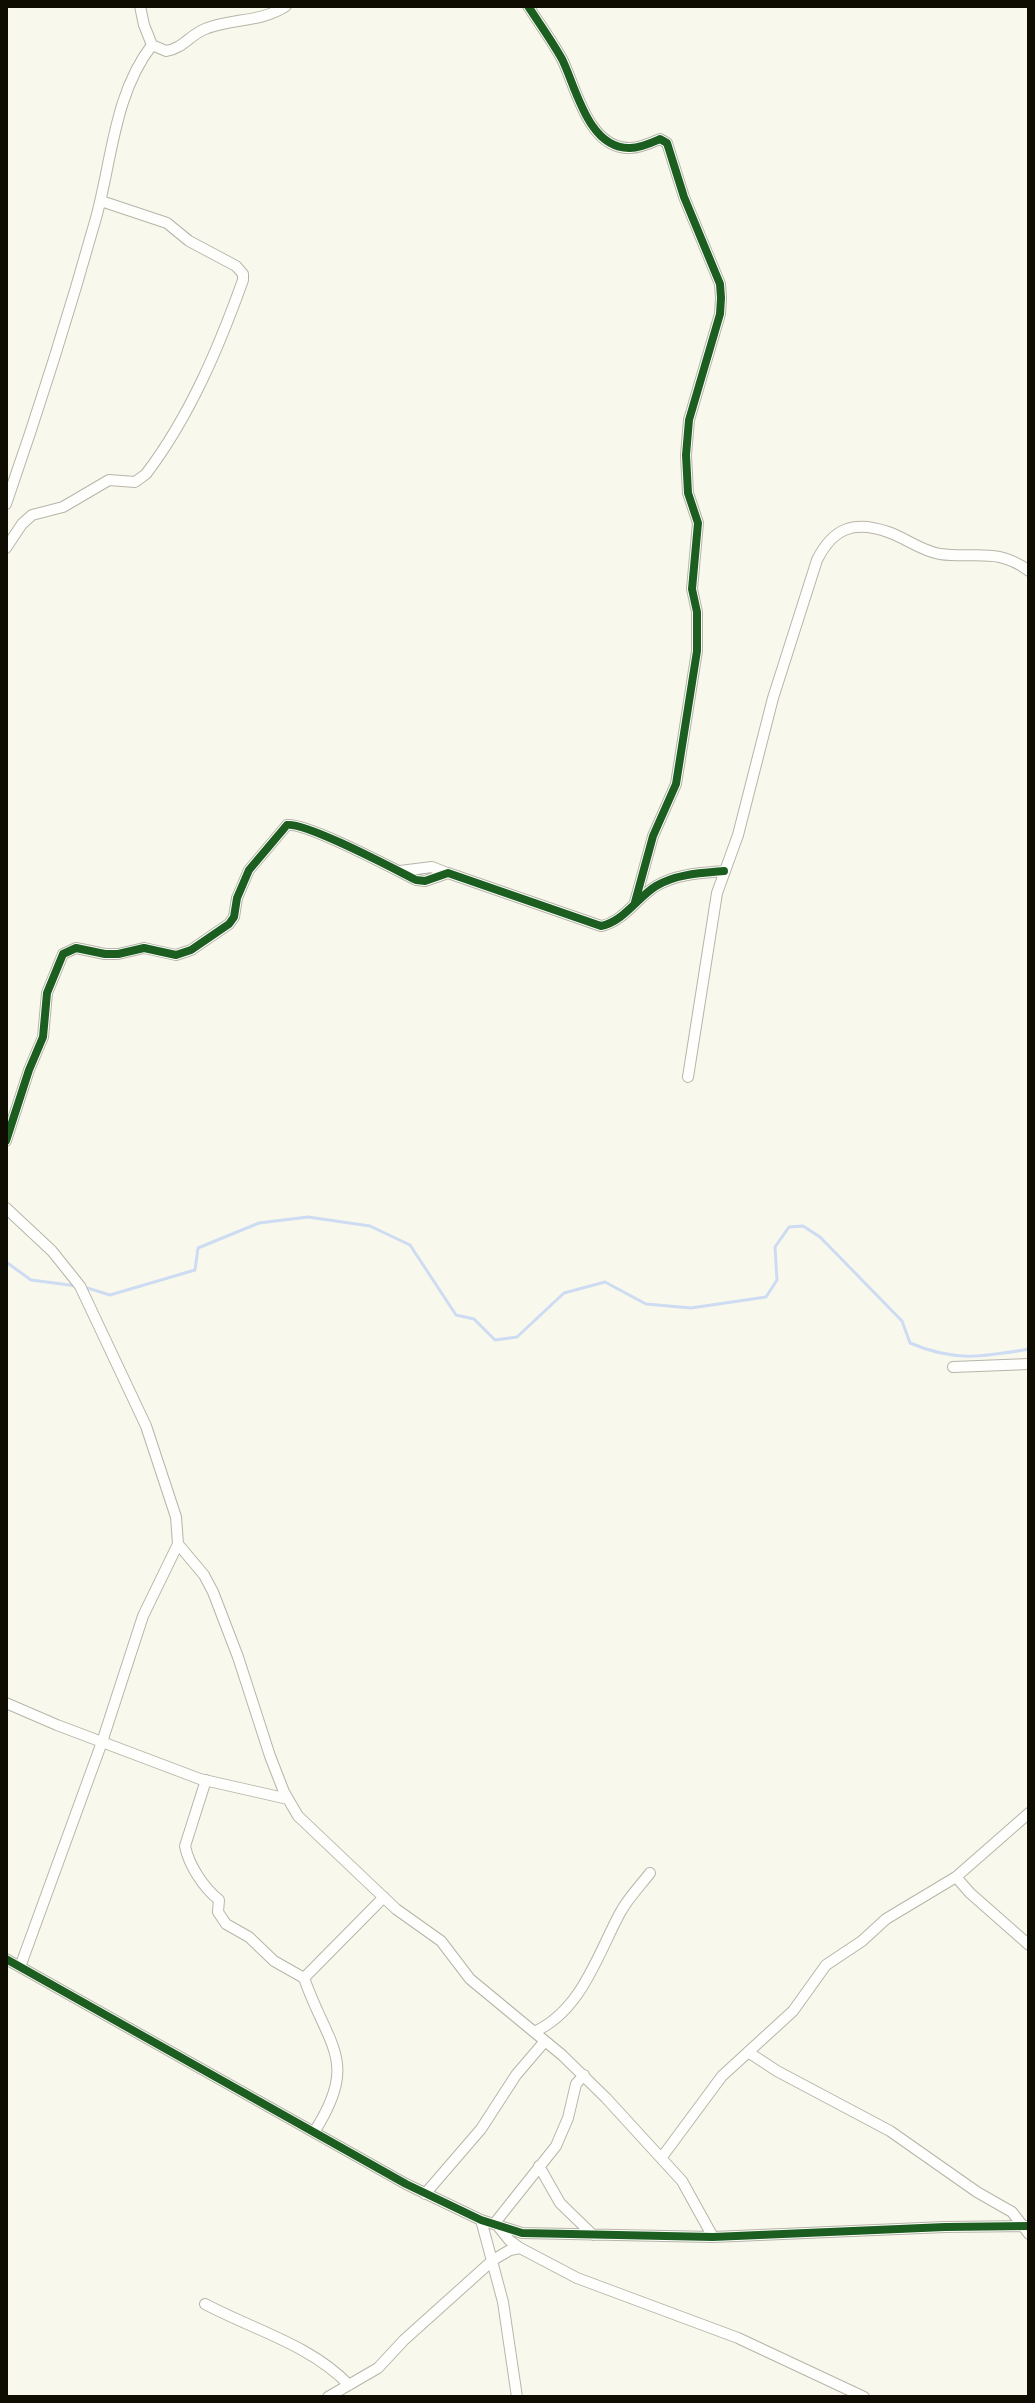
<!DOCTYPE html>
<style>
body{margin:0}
#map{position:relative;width:1035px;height:2403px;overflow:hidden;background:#f9f8ec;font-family:Merriweather,serif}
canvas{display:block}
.frame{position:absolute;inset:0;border:8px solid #0f0c02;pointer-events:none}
</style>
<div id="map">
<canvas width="1035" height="2403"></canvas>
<div class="frame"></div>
</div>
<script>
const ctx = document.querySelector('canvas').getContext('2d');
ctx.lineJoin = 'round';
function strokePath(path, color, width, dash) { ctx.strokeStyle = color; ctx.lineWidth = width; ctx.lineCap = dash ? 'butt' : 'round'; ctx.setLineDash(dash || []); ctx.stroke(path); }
strokePath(new Path2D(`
 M6,1262L31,1280L77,1286
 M84,1287L110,1295L195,1270L198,1248L259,1223L308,1217L370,1226L410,1245L456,1315L474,1319L495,1340L517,1337L564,1293L605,1282L646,1304L691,1308L766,1297L777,1280L775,1247L789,1227L803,1226L820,1237L902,1321L910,1343C954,1362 983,1357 1029,1349`), '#cddcf3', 3);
const minor = new Path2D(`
 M140,6L144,25L152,45L166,51C182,49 190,35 205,29C232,18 260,23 286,6
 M528,6C539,23 552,41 562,59C576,87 588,149 630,148C640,148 651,143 660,139L667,143L684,197L720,284L721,298L720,314L689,420L686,455L688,493L698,523L692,589L697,612V651L676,784L653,836L635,902
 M6,504C39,409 69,314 96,218C112,160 114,94 152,45
 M6,548L22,524L32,515L63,507L109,480L135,482L146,474C190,416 219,347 243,280V274L236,266L189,241L167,223L101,201
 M400,871L432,867L447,873
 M688,1077L717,893L738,835L773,698L817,560C833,528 854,520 888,532C906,538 921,551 940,554C975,559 997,547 1029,571
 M6,1141L29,1070L43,1037L47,993L63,954L76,948L105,954H118L144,948L176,955L191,950L229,924L234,917L237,898L249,870L287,825C306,822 394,869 416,880L425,881L448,873L601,926C623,922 638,897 656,886C676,874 701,873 724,871
 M6,1208L52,1251L80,1286L146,1426L176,1517L178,1544L143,1616L102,1742L20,1967
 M953,1367L1029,1364
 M178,1544L204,1575L213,1592L238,1657L270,1756L284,1792L298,1816L396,1909L441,1941L470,1979L562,2055L606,2098L682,2181L713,2237
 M6,1703L57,1725L200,1779L288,1799
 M206,1780L185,1846C189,1866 204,1888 219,1900L218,1912L226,1924L249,1937L274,1961L304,1978L384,1897
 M956,1877L970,1893L1029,1945
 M6,1959L406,2184L481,2220L522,2233L713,2237L945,2227L1029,2226
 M304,1978C328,2047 360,2061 314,2132
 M534,2032C581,2011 597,1956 620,1913C628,1898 640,1886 650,1873
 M748,2052L777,2071L890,2131L977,2192L1012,2212L1029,2234
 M662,2157L722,2076L793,2011L826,1965L862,1941L886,1919L956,1877L1029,1813
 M539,2166L560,2203L593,2235
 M425,2194L481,2129L516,2075L545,2041
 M481,2220L503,2302L517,2397
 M494,2224L556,2146L568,2118L576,2084L584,2075
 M497,2225L509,2240L520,2248L577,2278L738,2338L864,2397
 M205,2304C254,2330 311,2345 349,2385
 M328,2397L378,2368L404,2340L493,2260L510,2250L520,2248`);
strokePath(minor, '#b7b5a9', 12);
strokePath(minor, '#fefefc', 10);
strokePath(new Path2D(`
 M528,6C539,23 552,41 562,59C576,87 588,149 630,148C640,148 651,143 660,139L667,143L684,197L720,284L721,298L720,314L689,420L686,455L688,493L698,523L692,589L697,612V651L676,784L653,836L635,902
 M6,1141L29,1070L43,1037L47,993L63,954L76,948L105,954H118L144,948L176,955L191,950L229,924L234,917L237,898L249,870L287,825C306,822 394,869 416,880L425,881L448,873L601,926C623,922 638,897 656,886C676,874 701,873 724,871
 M6,1959L406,2184L481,2220L522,2233L713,2237L945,2227L1029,2226`), '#1b5e20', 8);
</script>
